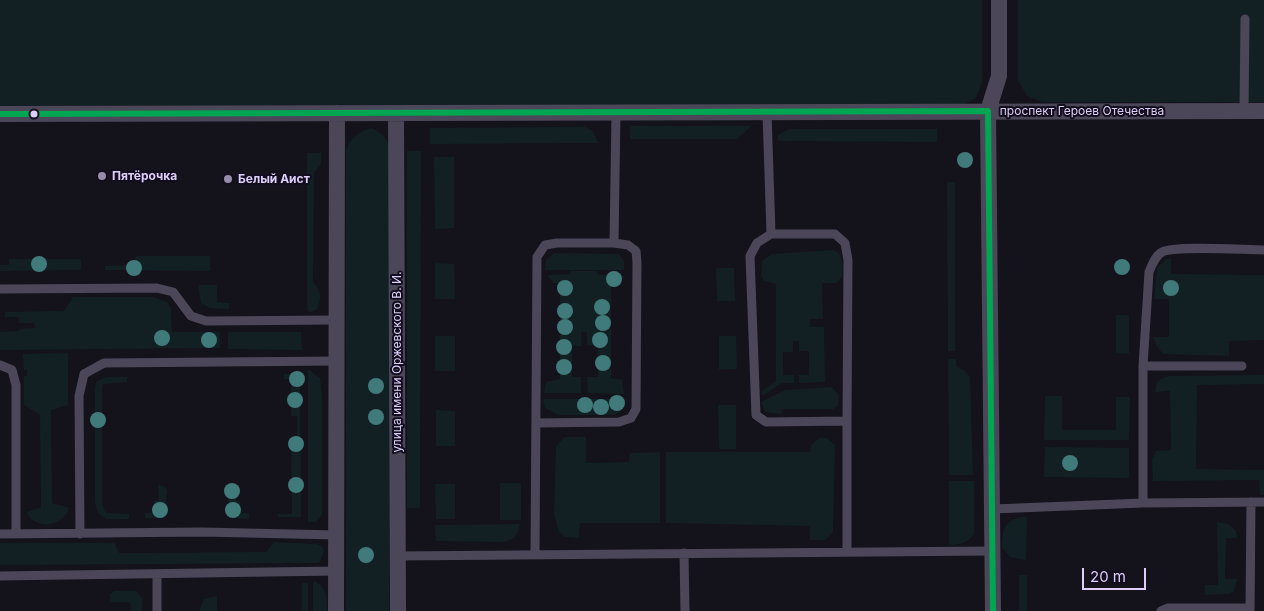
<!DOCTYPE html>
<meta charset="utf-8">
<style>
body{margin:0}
#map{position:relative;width:1264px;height:611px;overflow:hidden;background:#14121a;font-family:Inter,sans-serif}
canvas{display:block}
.scale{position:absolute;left:1082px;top:568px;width:64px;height:22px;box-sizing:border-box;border:2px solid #ddcff9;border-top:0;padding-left:6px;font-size:15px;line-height:18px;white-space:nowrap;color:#ddcff9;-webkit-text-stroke:4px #130e1d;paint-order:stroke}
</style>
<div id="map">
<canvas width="1264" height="611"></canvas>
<div class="scale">20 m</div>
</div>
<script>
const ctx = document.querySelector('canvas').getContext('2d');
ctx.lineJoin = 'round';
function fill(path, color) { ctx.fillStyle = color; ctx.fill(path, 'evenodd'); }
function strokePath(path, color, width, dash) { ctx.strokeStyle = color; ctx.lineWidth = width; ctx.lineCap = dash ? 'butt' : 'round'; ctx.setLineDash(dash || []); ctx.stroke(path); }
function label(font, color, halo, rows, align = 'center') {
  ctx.font = font + ' Inter,sans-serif'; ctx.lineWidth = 4; ctx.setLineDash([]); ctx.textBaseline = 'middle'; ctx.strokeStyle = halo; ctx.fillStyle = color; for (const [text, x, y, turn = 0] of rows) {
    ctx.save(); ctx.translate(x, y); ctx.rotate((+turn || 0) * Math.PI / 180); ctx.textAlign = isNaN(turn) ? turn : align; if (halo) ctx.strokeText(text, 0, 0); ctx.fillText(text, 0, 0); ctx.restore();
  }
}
fill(new Path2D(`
 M0,0H982V83L976,98L963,105L0,106Z
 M1018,0H1264V102H1042L1027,96L1018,80Z
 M630,126H752L737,139H630Z
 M585,127L593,131L598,143L430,144V128Z
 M371,128C384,133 387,138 390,151L389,611H346V151C351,137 357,133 371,128Z
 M789,129H937V142L778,141V135Z
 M407,151H421L420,508H407Z
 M307,153H321V164L314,172L313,282C321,291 322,298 317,309L311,312L308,311L307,305Z
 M434,157H454V228L435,229Z
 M947,182H955V351H948Z
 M833,250C844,254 843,266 842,276L837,283H822L823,319H810V327H824L825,382L799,383V375H809V351H799V341H793V352H783V375H794V383H782L762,396V391L776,381V284L764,281L761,276L762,261L772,254Z
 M554,253L619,254L624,261V270H545L546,260Z
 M136,256H210V271L105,270V266L133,265Z
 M9,259H81V270L0,271V265H9Z
 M1166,259H1171V274L1264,275V340L1229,341V356L1163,354L1156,345L1153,337H1169V299H1154L1157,268Z
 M435,263L454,264L455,299H435Z
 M716,268H734L735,301H717Z
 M570,271H597L598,275H623L621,285L611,286V378L622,380L624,394L588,393L587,377H598V346L587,345V332H581L582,346H572V377H581V393H544L546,382L560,379V283H553L547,275L570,274Z
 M198,285H217V302L229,303V309L210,308L201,303Z
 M73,297H153L167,302L171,308L172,332H220V348L0,350V332L19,331V329L35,328L34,323H19V317H5V312L64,311Z
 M1116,315H1129V354L1116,353Z
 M228,332H301L302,350L228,349Z
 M435,336H455V371H435Z
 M719,336H736L737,369L719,370Z
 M68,353V405L51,410L52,503L69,508C64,526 38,531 27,514V512L41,507L40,415L24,405V376H27V370H24L23,354Z
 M948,359H956V366L965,371L970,377L973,475H949Z
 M308,369L320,378L322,395V515L316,522H308Z
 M284,374H300L301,517H278V514H292L291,439H297V416H291V379H284Z
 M1264,375V384L1197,385L1196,469L1264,470V495H1260L1259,480L1153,481L1152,460L1156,451L1171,450L1170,391L1155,392L1157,382L1162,378L1170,376Z
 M106,377H127V382L103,384L102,389V505L106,513L129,514V519H106L98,513L95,503V389L96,382Z
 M832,387L839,395L838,406L833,409H782L781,414L765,412L761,402L785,390Z
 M1045,396H1062V430H1116V397H1130L1129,440H1044Z
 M543,399H624C624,407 622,411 615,415H559L545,408Z
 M718,405H736V449H719Z
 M436,410L455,411V446H436Z
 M565,437H586V463L629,462L630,453L660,452V523H580L579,538L565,537L559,532L554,514L556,446Z
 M821,437L827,438L835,445L833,532L825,540H810V526L666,523V452H810L811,445Z
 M1045,447L1129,448V478L1044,477Z
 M949,481H974V534C968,543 960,545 949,545Z
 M500,483H521V520H500Z
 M435,484H455V519H436Z
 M158,485L164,486L167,490L165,515L161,518H145V513H154V501L159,500Z
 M236,485V501H240V513H249V519L233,518L229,515L228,490L230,486Z
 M1021,517H1027L1026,560L1010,557L1002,547C1002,532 1003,521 1021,517Z
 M1217,522L1229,524L1236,531L1237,538H1226L1225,579H1237L1234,591L1229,594L1205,595V585H1218Z
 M520,524C518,535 515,539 504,542L436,541L435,525Z
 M274,542L316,544L322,546L324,551L320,562L317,563L0,565V543H115L119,553L266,552Z
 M1019,575H1027V611H1019Z
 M313,581C327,585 327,598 327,611H313Z
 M302,583H308V611H302Z
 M114,591H136L142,598V611H131L130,602H110V594Z
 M217,596V611H199L204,599Z`), '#122024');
strokePath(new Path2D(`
 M1244,111L1245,19
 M767,113L771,234L757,243L750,256L756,415L766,422L847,421L848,260L845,243L835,234H771
 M0,289L157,288L173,292L191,316L206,321L337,320
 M0,365L12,370L16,385V534
 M1143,366H1242
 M536,423L619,422L631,418L636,409L637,262L636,251L628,245L614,243L616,113
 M1143,503V366L1149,272C1152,265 1155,256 1162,252C1176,245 1244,250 1264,250
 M993,509L1143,503L1264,502
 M0,534L202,532L337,535
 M80,534L79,396L84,374L104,363L337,361
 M847,552V421
 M684,553L685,611
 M535,554L537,257L545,245L557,243H614
 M397,556L992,551
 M157,575V611
 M0,576L336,571
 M1161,611L1168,608H1250
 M1250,611L1251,502`), '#4b4759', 9);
strokePath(new Path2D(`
 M396,113L398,611
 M0,114L1264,111
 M336,611L337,113
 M993,611L988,111L999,76V0`), '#4b4759', 16);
strokePath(new Path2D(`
 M0,114L988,111L993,611`), '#00a651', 6);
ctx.fillStyle = '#417a7b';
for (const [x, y] of [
 [965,160],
 [39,264],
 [1122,267],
 [134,268],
 [614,279],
 [565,288],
 [1171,288],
 [602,307],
 [565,311],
 [603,323],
 [565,327],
 [162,338],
 [209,340],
 [600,340],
 [564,347],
 [603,363],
 [564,367],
 [297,379],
 [376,386],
 [295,400],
 [617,403],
 [585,405],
 [601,407],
 [376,417],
 [98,420],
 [296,444],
 [1070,463],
 [296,485],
 [232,491],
 [160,510],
 [233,510],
 [366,555]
]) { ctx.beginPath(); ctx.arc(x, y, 8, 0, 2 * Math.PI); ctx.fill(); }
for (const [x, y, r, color] of [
 [34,114,4.5,"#ddcff9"],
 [102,176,5,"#978dab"],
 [228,179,5,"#978dab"]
]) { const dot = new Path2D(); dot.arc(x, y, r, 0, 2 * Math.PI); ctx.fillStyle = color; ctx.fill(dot); strokePath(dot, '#130e1d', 2); }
label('12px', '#ddcff9', '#130e1d', [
 ["проспект Героев Отечества",1082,111],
 ["улица имени Оржевского В. И.",397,362,-90]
]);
label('bold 12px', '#ddcff9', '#130e1d', [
 ["Пятёрочка",112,176],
 ["Белый Аист",238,179]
], 'left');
</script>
